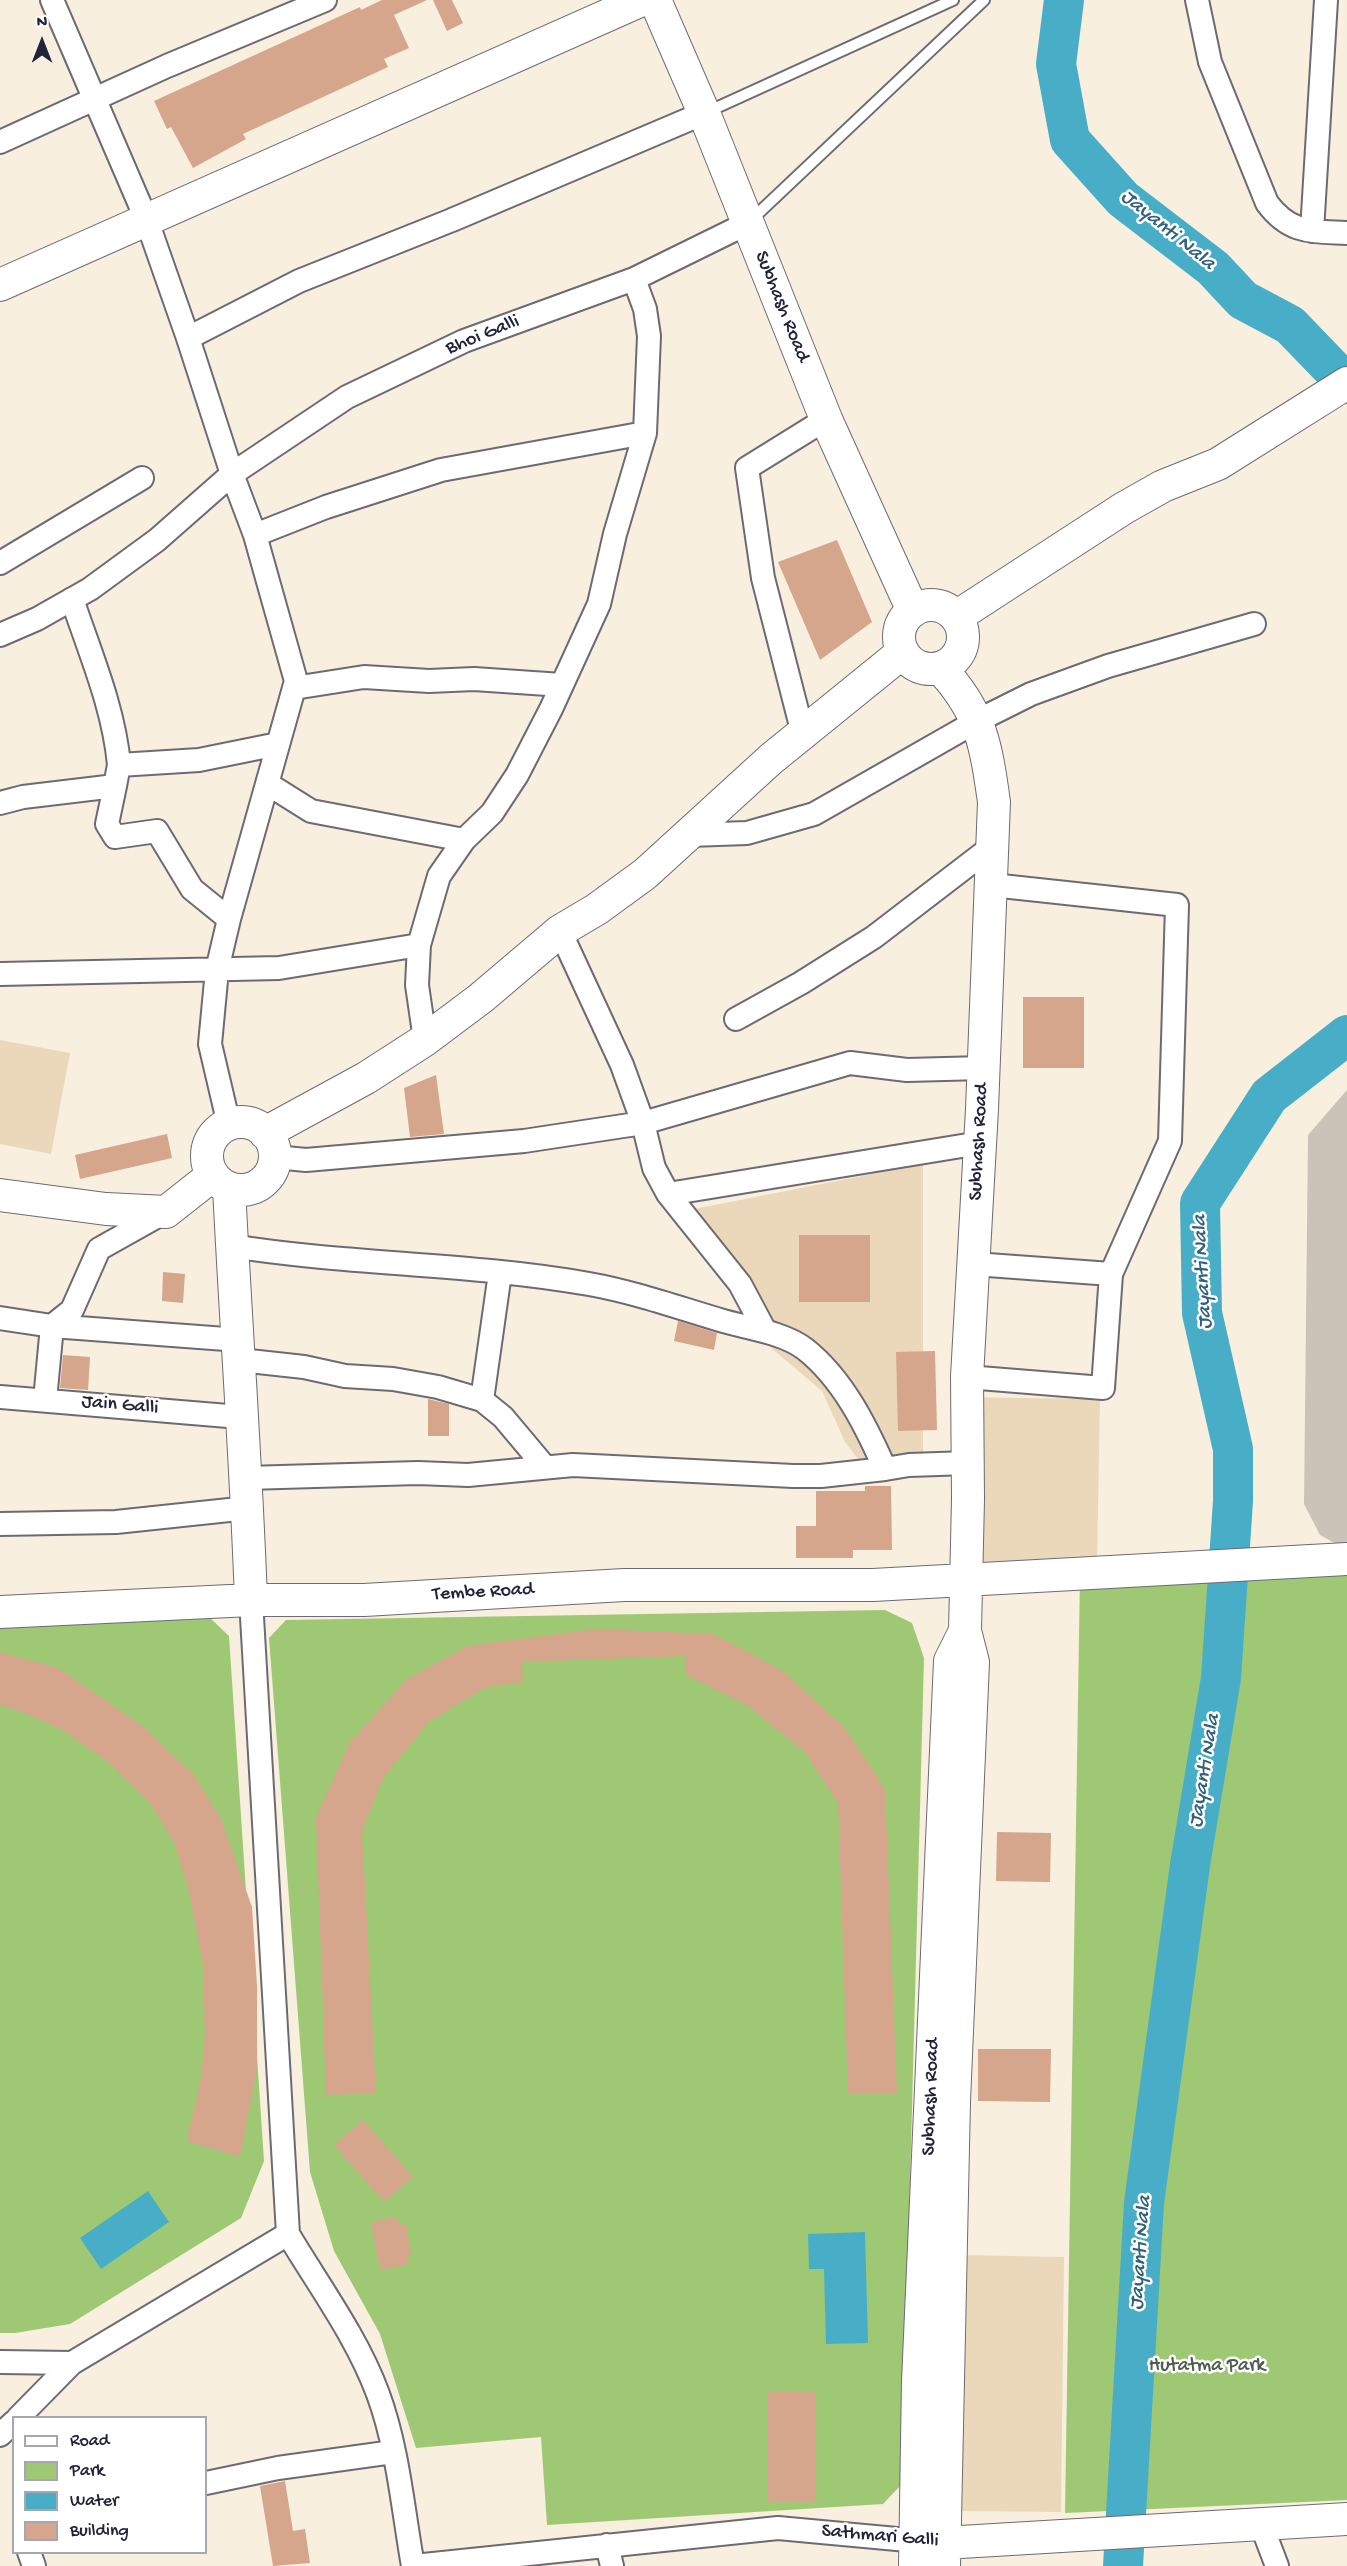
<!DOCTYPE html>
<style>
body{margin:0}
#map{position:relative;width:1347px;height:2566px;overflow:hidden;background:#f8efde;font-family:"Gochi Hand",sans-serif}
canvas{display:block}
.legend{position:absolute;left:12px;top:2416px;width:195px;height:138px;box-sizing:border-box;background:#fff;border:2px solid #a7a7b1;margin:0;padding:8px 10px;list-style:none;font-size:18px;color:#22223b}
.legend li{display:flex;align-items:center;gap:12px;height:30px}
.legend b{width:30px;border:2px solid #a7a7b1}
.north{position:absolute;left:12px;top:12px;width:60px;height:60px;-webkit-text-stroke:4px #fff;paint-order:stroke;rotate:0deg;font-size:16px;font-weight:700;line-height:24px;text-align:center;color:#22223b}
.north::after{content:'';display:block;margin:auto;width:21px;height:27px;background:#22223b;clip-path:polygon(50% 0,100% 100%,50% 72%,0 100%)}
</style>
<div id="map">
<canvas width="1347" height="2566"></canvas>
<ul class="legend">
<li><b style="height:8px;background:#fff"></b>Road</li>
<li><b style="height:16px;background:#9fc874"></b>Park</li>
<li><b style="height:16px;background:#48aec7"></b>Water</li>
<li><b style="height:16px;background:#d5a68b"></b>Building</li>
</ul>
<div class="north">N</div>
</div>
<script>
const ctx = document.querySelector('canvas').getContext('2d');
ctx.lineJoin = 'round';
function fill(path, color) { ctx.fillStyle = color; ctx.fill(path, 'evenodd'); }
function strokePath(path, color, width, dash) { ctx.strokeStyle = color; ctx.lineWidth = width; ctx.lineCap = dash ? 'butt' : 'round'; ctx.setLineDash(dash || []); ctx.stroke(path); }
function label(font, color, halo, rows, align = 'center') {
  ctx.font = font + ' "Gochi Hand",sans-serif'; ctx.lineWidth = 5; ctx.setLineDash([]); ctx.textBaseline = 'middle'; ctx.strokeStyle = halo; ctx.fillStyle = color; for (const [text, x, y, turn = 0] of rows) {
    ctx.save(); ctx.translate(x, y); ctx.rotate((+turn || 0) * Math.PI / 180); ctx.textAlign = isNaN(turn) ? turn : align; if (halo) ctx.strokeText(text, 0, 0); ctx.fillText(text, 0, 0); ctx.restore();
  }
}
fill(new Path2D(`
 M0,1040L70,1053L51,1154L0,1144Z
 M923,1164V1452L908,1460L858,1459L845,1442L822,1391L770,1347L733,1294L702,1239L694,1209Z
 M955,1397L1100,1399L1097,1566L953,1564Z
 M960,2255L1064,2257L1061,2512L957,2511Z`), '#ebd8ba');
fill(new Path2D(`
 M1347,1090V1550L1320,1535L1304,1504L1308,1135Z`), '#cbc3b8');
fill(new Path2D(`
 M1347,1559V2500L1065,2513L1080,1575Z
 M885,1610L912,1623L924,1658L902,2484L883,2504L547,2525L541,2437L416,2448L380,2334L334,2251L310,2172L269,1638L286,1620Z
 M208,1616L229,1636L264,2161L241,2218L70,2324L15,2333H0V1627Z`), '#9fc874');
fill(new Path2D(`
 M148,2191L169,2222L101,2269L80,2238Z
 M865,2232L868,2343L826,2344L824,2269H809L808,2234Z`), '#48aec7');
strokePath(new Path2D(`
 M1064,0L1056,64L1070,140L1123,199L1213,268L1243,300L1290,325L1347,384
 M1123,2566L1144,2203L1190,1865L1221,1678L1233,1501V1449L1202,1313L1200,1203L1269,1096L1347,1035`), '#48aec7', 40);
fill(new Path2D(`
 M382,0H427L394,15L409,48L384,59L388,67L243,134L246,139L193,168L171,127L167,129L154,101L360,7L361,10Z
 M433,0H452L463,23L447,31Z
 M837,540L872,622L820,660L778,562Z
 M1023,997H1084V1068H1023Z
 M436,1075L444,1134L410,1137L404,1088Z
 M167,1134L172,1158L80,1179L75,1155Z
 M799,1235H870V1302H799Z
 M163,1272L185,1274L183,1303L162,1301Z
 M678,1321L717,1333L714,1350L674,1341Z
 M935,1351L937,1430L898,1431L896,1352Z
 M63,1355L90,1357L88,1390L60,1388Z
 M428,1399L449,1404V1436H428Z
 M865,1486H891L892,1550H853V1558H796V1526H816V1491H865Z
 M596,1629L713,1634L783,1671L844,1727L885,1789L897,2093L848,2094L838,1803L805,1752L748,1706L686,1675L685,1656L522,1662L523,1682L486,1687L429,1722L383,1778L362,1831L376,2093L326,2095L316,1817L350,1742L407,1679L468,1646Z
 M0,1652L58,1668L141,1725L193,1774L221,1819L252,1907L257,1986V2067L240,2157L187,2141L201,2078L205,2037L203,1964L188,1887L174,1842L150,1803L108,1762L63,1730L25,1713L0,1705Z
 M997,1832L1051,1833L1050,1882L996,1881Z
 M978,2049H1051L1050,2102L978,2101Z
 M363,2120L413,2177L384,2202L334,2145Z
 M397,2217L399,2225L406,2224L411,2255L407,2256L409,2264L380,2270L371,2222Z
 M768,2391H816V2501L768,2502Z
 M285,2481L293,2531L305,2529L310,2563L273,2566L260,2486Z`), '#d5a68b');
const lane = new Path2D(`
 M707,112L953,0
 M750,221L984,0`);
const street = new Path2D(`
 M52,0L147,221L188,338L232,474L255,535L296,681L229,919L217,970L210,1044L229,1125
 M1197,0L1210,62L1267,203C1290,234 1311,231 1347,233
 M0,142L167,66L325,0
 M1312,231L1326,0
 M188,338L299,281L452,220L704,113
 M255,535L326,507L441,470L645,433
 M0,563L142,478
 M72,599C90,653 114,708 119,765
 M0,635L37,619L90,589L157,540L232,474L347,397L464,341L634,279L748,223
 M294,688L364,677L429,681L474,679L562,685
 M803,734L763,578L747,468L826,419
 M268,784L311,811L464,840
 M115,786L107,824L115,837L157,831L192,889L229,919
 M0,803L23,797L115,786L119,765L199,760L278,744
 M689,835L747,833L814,814L977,721L1031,694L1108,666L1254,624
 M560,931L622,1065L643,1123L654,1168L668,1194L740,1284L765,1331
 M0,974L279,968L419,945
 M736,1019L801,983L874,937L994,845
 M425,1040L417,985L419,945L439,876L464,840L492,813L517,775L551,709L599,604L615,534L645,433L649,336L645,309L634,279
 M275,1157L306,1160L524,1141L643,1123L850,1063L907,1070L983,1068
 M668,1194L980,1143
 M232,1246C350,1265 471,1263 589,1284C634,1292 676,1307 720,1320C746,1328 783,1332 805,1349C843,1379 866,1426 885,1469L909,1465L968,1463
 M974,1264L1111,1274L1170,1141L1177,905L992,885
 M0,1318L52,1326L72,1310L99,1249L165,1212
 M240,1360L304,1367L345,1376L393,1379L438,1387L482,1400L503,1417L545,1467
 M967,1377L1103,1388L1111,1274
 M0,1397L240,1417
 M45,1400L52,1326L239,1340
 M482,1400L500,1273
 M247,1478L418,1473L468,1475L573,1465L793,1476H821L885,1469
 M0,1524L116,1522L248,1508
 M251,1600L288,2234
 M0,2362L72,2363
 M18,2418L72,2363L288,2234C319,2286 357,2337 378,2394C398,2448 403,2510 413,2566
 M0,2435L14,2422
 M206,2483L278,2468L393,2452
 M1261,2524L1277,2566
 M607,2545L612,2566
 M29,2552L34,2566
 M414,2566L778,2528L929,2542`);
const secondary = new Path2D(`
 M655,0L704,113L826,419L913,611
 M0,285L642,0
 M899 637a32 32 0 1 1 64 0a32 32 0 1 1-64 0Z
 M956,617L1124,508L1163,486L1218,464L1347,383
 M940,668C981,711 986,745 994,802L982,1109L967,1377L968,1499L965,1631L973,1662L954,2101L944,2566
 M207 1156a34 34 0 1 1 68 0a34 34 0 1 1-68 0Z
 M265,1133L366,1078L425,1040L481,998L560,931L597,909L645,874L771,759L903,652
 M229,1188C236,1326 246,1463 251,1600
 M0,1195L106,1209L166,1212L213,1175
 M0,1612L251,1600H364L624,1585H873L1347,1559
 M944,2543L1347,2519
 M915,2566L918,2381L950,1661L965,1631`);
strokePath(lane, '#6d6a74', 14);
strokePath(street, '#6d6a74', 26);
strokePath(secondary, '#6d6a74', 34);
strokePath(lane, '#fff', 10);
strokePath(street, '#fff', 22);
strokePath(secondary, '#fff', 32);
label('20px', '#22223b', '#fff', [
 ["Subhash Road",781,307,68],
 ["Bhoi Galli",483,336,-22],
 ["Subhash Road",980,1142,-87],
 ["Jain Galli",120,1406,5],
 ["Tembe Road",483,1593,-3],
 ["Subhash Road",932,2097,-88],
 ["Sathmari Galli",880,2537,5]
]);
label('20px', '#4e5c4f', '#fff', [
 ["Hutatma Park",1207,2367]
]);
label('italic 21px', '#33617a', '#fff', [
 ["Jayanti Nala",1167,231,39],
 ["Jayanti Nala",1204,1272,-93],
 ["Jayanti Nala",1206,1771,-81],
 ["Jayanti Nala",1142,2253,-86]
]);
</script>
